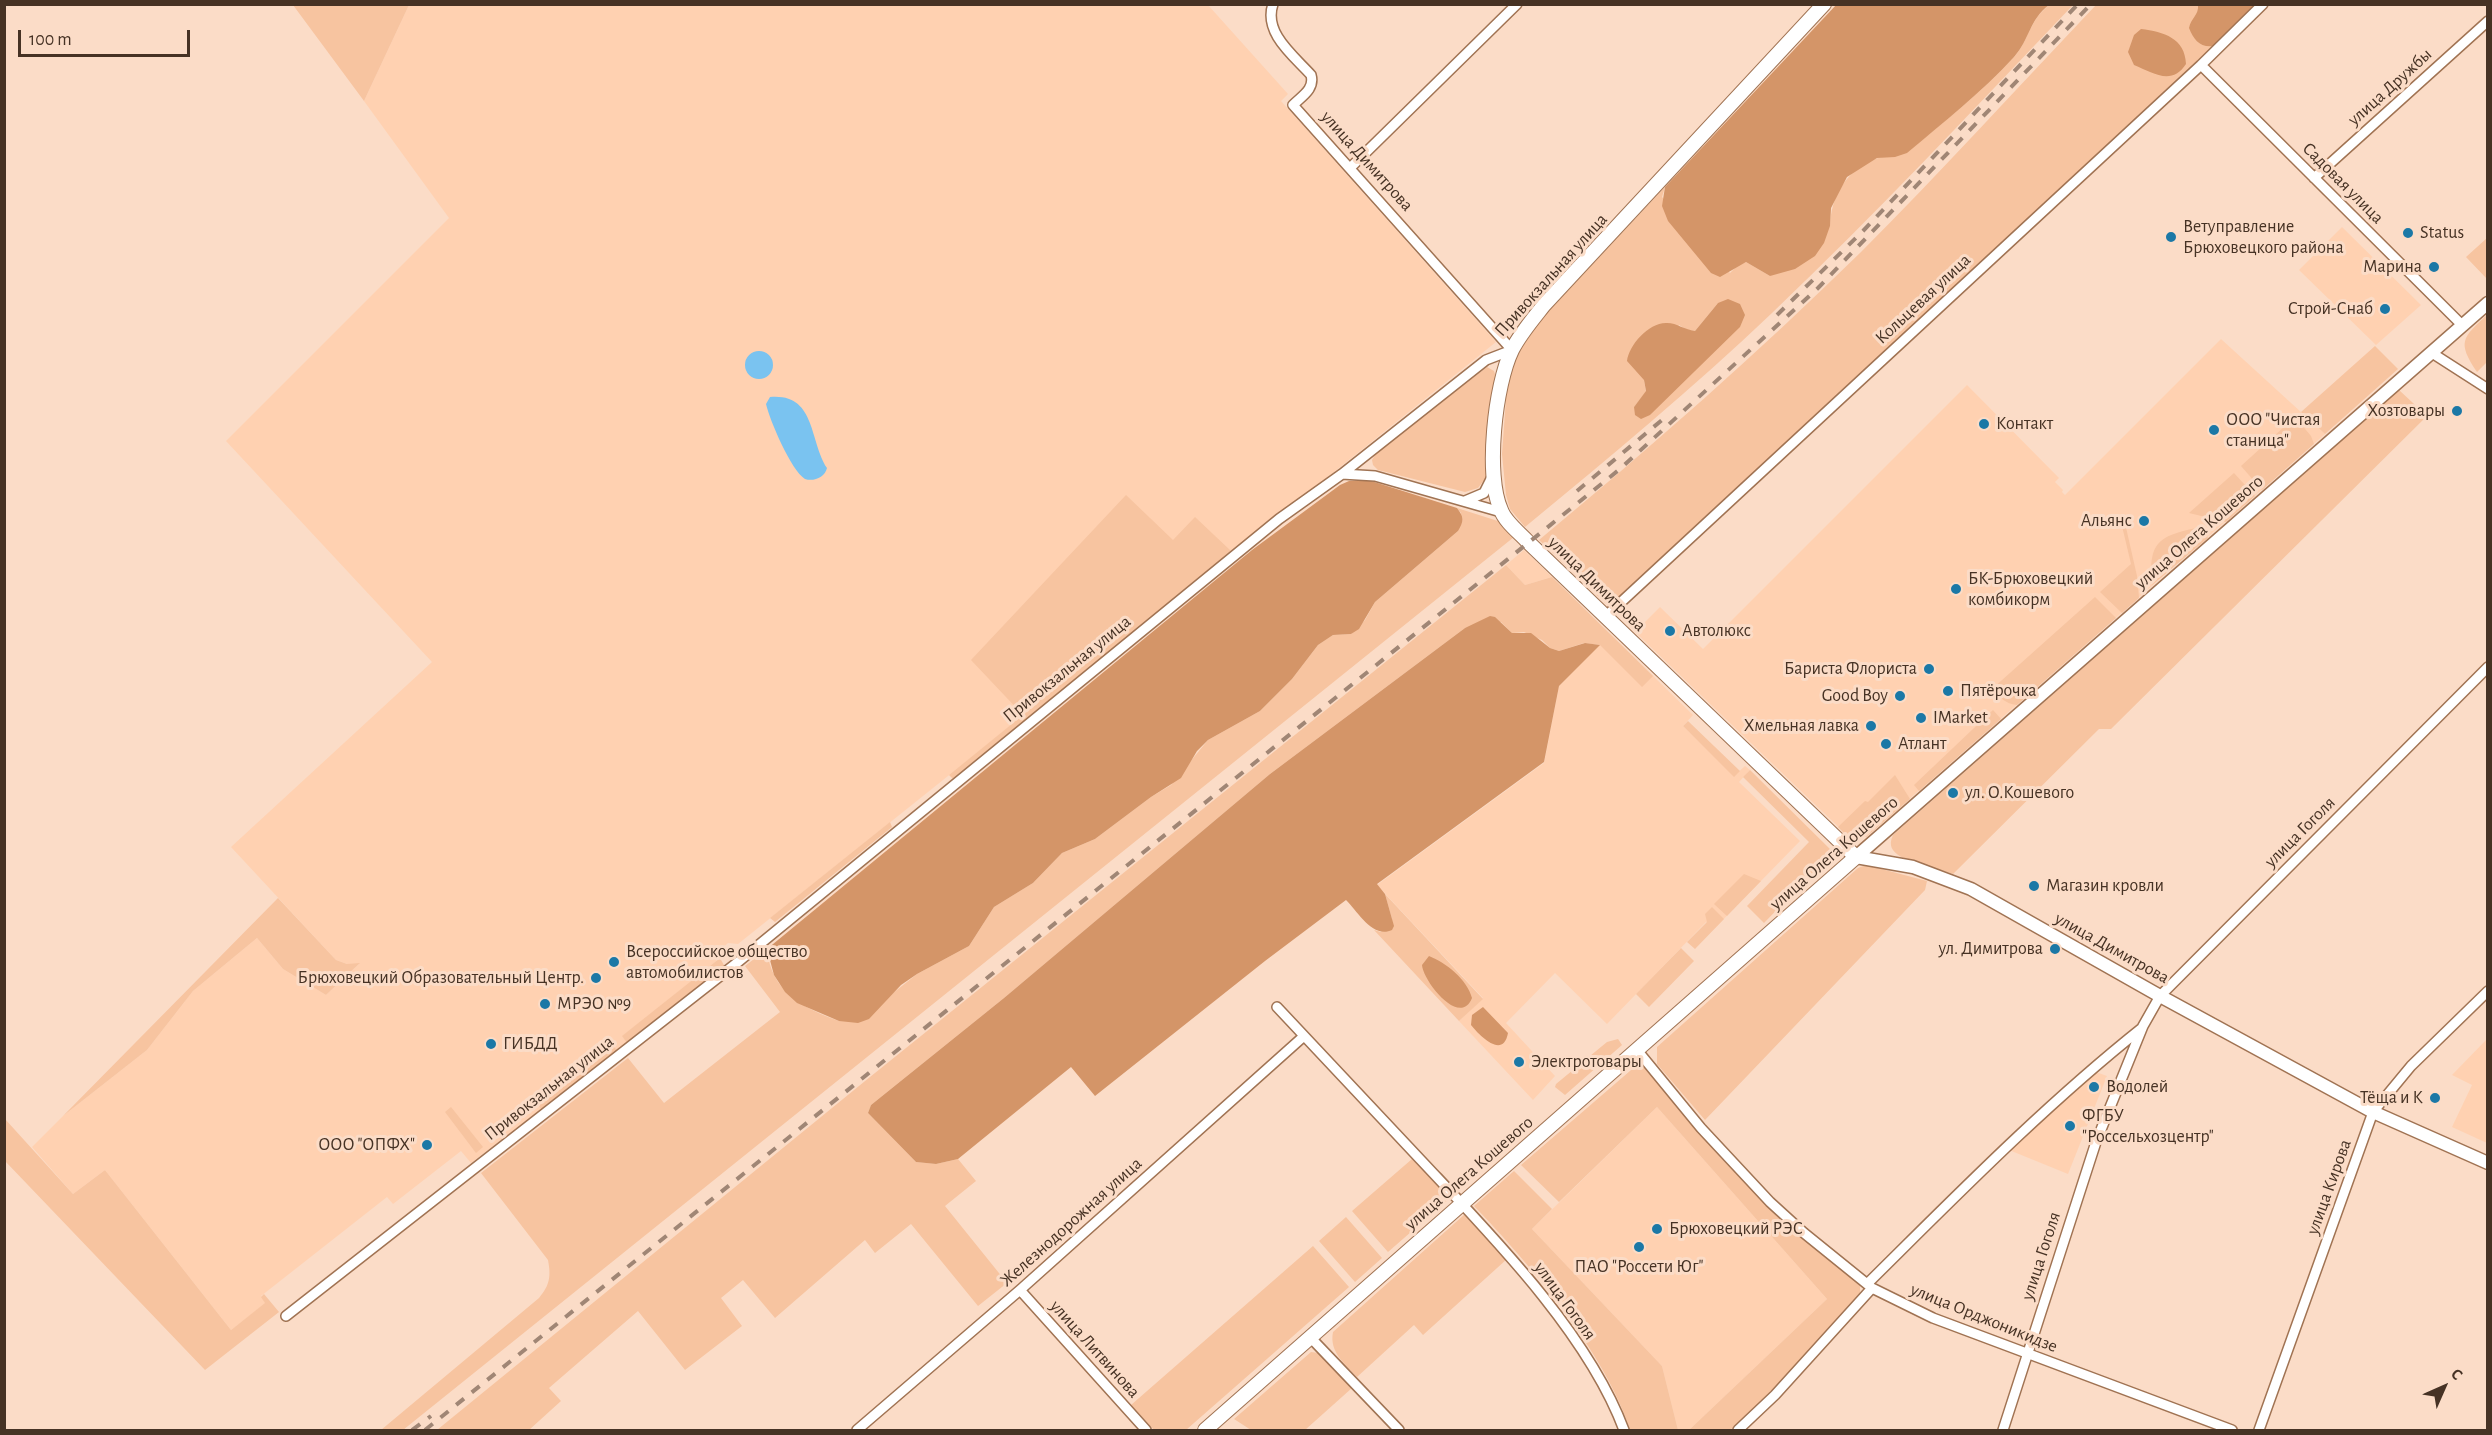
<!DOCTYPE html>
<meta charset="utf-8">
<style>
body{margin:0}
#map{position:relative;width:2492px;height:1435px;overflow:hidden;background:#fbdcc7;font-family:"Alegreya Sans",sans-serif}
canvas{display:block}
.frame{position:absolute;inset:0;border:6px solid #463224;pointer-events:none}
.north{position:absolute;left:2414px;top:1357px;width:60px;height:60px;-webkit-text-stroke:4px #fbdcc7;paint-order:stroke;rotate:45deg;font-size:16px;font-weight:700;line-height:24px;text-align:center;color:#463224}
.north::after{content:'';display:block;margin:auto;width:21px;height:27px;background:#463224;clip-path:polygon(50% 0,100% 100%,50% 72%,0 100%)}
.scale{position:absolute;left:18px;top:30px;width:172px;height:27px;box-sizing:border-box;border:3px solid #463224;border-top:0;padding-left:8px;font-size:18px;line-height:21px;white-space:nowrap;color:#463224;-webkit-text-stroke:4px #fbdcc7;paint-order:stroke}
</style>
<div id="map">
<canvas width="2492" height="1435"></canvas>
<div class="frame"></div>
<div class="north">С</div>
<div class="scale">100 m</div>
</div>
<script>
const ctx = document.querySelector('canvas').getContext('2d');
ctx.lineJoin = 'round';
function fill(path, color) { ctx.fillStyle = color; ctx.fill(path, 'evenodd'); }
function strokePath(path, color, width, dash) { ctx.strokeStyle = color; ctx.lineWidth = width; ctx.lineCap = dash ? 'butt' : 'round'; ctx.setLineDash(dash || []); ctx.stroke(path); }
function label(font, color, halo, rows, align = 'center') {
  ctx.font = font + ' "Alegreya Sans",sans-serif'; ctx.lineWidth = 6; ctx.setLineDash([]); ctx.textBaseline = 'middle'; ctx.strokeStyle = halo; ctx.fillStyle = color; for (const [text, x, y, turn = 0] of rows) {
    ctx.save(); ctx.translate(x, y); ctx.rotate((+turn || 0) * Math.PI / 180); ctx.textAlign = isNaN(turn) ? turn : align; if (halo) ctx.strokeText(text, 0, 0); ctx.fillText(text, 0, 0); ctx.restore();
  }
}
fill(new Path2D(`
 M409,5H1208L1288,94L1281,101L1496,342L1334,472L1231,551L1027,719L1023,716L738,944L728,943L720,950V958L623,1036L627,1043L471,1163L461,1151L393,1204L387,1197L261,1296L266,1303L231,1330L105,1170L73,1194L32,1147L63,1116L147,1050L193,991L257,938L283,969L326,995L359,964H347L336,960L231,847L432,662L226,441L449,218L364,101Z
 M2342,227L2421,305L2376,345L2299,270Z
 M2221,339L2325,434L1866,837L1847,835L1635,632L1660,607L1703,649L1967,385L2059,478L2055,482L2063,490L2062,492L2065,495Z
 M1524,550L1552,577L1525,585L1506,565Z
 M1610,634L1693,715L1683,726L1734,776L1745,766L1750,770L1739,782L1800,841L1714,929L1706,922L1607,1024L1555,973L1506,1023L1555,1076L1533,1100L1459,1021L1483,998L1377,885L1544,763L1559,686Z
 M2487,1039V1143L2452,1127L2472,1085L2452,1075Z
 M2093,1071L2107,1076L2068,1174L2009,1150Z
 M1657,1107L1827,1299L1689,1430H1678L1662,1366L1532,1229Z`), '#ffd1b1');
fill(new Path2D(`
 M293,5H409L364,101Z
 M2049,5H2073C1974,109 1876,214 1772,313C1693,388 1609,458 1525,527L1510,509L1506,495L1502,454L1507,385L1517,353L1543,317L1665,187L1662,197L1730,273L1738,265L1746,262L1770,276L1830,226C1831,197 1846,170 1875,159C1885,155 1896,157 1907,152C1944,122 1982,92 2014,57C2030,39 2028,22 2049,5ZM1718,303L1650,415L1634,407L1646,392L1644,380L1679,325L1687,330L1695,331Z
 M2096,5H2256L2156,101L1609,607L1539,540C1650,448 1758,353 1861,252C1941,172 2018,87 2096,5Z
 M2487,238V279L2466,257Z
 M2487,315V362L2477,372C2457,342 2462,338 2487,315Z
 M2375,346L2398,369L2325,434L2301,412Z
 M1487,367L1494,371L1496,377L1490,418L1487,476L1478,488L1465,492L1378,470L1373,465L1372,460L1377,452Z
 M2399,390L2427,416L2111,729H2099L1953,874L1901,857C1892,851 1888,846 1893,835Z
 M2295,417L2311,436L2314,444L2262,490L2241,466Z
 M2234,473L2255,496L2226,522L2189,513Z
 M1126,495L1173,540L1195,517L1231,551L953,779L949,775L1023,715L971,660Z
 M1457,508L1501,522L1514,537L403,1430H381L539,1298C550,1285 551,1276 548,1260L481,1173L628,1058L664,1103L780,1012L745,966L767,949C771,992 803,1008 839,1021L888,997L917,974L969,946L994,907L1033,883L1062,853L1095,839L1151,797L1171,785L1208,740L1260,711L1292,679L1318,645L1333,635L1351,634L1365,620L1375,602L1458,531L1461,513Z
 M2125,523L2137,576L2139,598L2122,613L2100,592L2131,564L2122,526Z
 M2196,528L2203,529L2208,538L2152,585C2148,543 2158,536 2196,528Z
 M1506,565L1525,585L1552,577L1653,676L1642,687L1600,645L1584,643L1559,651L1550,648L1542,640L1524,632L1512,633L1501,622L1465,628L1270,774L1004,998L871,1105L868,1113L916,1162L936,1164L958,1159L976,1181L945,1206L1007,1283L978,1306L911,1224L875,1253L865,1240L775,1318L743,1280L721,1298L742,1326L685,1370L638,1311L549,1388L561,1401L529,1430H437L870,1077Z
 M2095,597L2116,618L2017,705C2005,704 2000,697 1992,689Z
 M1993,710L2001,719L1919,791L1914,785Z
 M1688,721L1740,771L1734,777L1683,726Z
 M1750,770L1833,852L1764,923L1747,906L1809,842L1743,777Z
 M1895,775L1910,799L1866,837L1847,836L1838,827L1865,801L1868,802Z
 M890,822L892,827L775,922L770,918Z
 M1866,865L1927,881L1925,890L1705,1120L1657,1064V1047L1858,868Z
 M1744,874L1761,881L1727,916L1714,904Z
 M1385,894L1483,999L1459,1021L1374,930L1381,932L1392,919Z
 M278,898L336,960L347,964L360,963L326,995L283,969L257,938L193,991L147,1050L63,1116Z
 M1712,907L1724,919L1695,949L1687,942L1707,922L1705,914Z
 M1681,948L1694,961L1649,1007L1636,994Z
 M720,958L725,967L627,1043L622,1036Z
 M1618,1039L1622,1045L1565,1095L1555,1087L1556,1084L1607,1042Z
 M612,1045L617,1050L541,1109L537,1103Z
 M1638,1064L1644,1067L1721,1158L1787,1225L1860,1284V1294L1757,1407L1730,1430H1689L1827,1299L1657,1107L1559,1202L1521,1165Z
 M451,1107L483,1147L476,1153L445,1112Z
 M5,1119L73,1194L105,1170L231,1330L265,1303L261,1297L264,1294L279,1312L205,1370L5,1161Z
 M1412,1159L1450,1198L1388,1252L1352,1211Z
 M1514,1171L1552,1209L1532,1229L1662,1366L1678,1430H1630C1606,1354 1530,1264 1474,1206Z
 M1465,1214L1507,1259L1423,1335L1414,1325L1357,1377C1345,1364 1329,1352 1333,1332Z
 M1346,1217L1382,1258L1355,1282L1319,1241Z
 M1313,1246L1349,1287L1186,1430H1154L1131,1405Z
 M1311,1352L1319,1353L1352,1388L1305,1430H1251L1234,1419Z`), '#f7c4a0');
fill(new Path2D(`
 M1837,4L2049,5C2029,20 2030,39 2014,57C1982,92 1944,122 1907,153L1895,157L1877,158L1847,177L1831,208L1830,226L1824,243L1815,256L1795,269L1770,276L1746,262L1720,277L1711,273L1668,221L1662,206L1665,187Z
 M2198,5H2256L2214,46C2200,48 2194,40 2189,28C2191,18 2199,15 2198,5Z
 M2141,29C2164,32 2185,38 2186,64C2172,86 2153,73 2134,65L2128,52L2134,35Z
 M1728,299L1740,304L1745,315L1740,327L1650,415L1641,419L1635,415L1634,407L1646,391L1644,380L1627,361C1629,345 1649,322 1667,323C1677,323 1685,330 1695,331L1718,303Z
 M1368,480L1457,508C1464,517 1464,521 1458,531L1375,602L1359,629L1351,634L1333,635L1318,645L1292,679L1260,711L1208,740L1197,751L1181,778L1151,797L1095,839L1062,853L1033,883L994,907L969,946L917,974L901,985L869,1019L858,1023L839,1021L797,1003L785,992L774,975L767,949L1252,550L1340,485L1349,481Z
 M1490,616L1495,617L1512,633H1531L1550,648L1559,651L1585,643L1600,645L1559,686L1544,762L1377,884L1385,894L1394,926L1392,930C1373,939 1358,912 1346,900L1265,961L1095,1096L1071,1067L958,1159L936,1164L916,1162L868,1113L871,1105L1004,998L1270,774L1465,628Z
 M1429,956C1446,963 1467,979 1472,998C1460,1028 1423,981 1422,965Z
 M1483,1007L1508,1033C1503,1060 1479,1035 1471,1025L1472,1015Z`), '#d49568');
fill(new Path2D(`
 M745 365a14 14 0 1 1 28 0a14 14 0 1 1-28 0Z
 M770,397C816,393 809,440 827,468C825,477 814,482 805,479C791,470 770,421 766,404Z`), '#7ac3f0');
const minor = new Path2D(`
 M2201,65L2462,325
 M1350,168L1517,4
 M2314,178L2488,21
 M2432,353L2488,389
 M1342,474L1375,476L1501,512
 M1465,501L1484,493L1493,475
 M1605,617L2201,65L2263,4
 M1277,1007C1329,1062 1381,1117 1433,1173C1500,1244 1590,1338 1624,1430
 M1637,1050L1701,1128L1770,1202L1804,1233L1872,1288L1933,1318L2232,1430
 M1867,1284C1956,1196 2044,1106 2142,1028
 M1020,1290L1146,1430
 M286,1316L738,962L1279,519L1342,474L1486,360L1512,350L1293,105C1302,96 1315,89 1311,75C1294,56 1263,33 1273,4
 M1310,1337L1399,1430
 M857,1430L1020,1290L1304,1036
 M1738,1430L1775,1395L1872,1288
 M2003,1430L2096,1142L2143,1026L2160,996L2488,667
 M2259,1430L2373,1112L2411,1066L2488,991`);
const tertiary = new Path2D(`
 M1856,857L2488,303
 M1856,857L1913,867L1971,889L2160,996L2373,1112L2488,1163`);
const secondary = new Path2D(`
 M1205,1430L1856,857L1528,542C1520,533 1505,522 1501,510C1485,475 1495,385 1512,350C1520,334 1533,319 1544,305L1824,4`);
strokePath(minor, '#a07353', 12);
strokePath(tertiary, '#a07353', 15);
strokePath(secondary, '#a07353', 16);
strokePath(minor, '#fff', 9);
strokePath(tertiary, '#fff', 12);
strokePath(secondary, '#fff', 14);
strokePath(new Path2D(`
 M1777,315L1863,231L2078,4
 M1577,491L1662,420
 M412,1430L431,1416
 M425,1430L1620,469L1818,288L2091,4`), '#a08675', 4, [10, 10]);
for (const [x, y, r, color] of [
 [2408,233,6,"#1b78a6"],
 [2171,237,6,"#1b78a6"],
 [2434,267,6,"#1b78a6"],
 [2385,309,6,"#1b78a6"],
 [2457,411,6,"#1b78a6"],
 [1984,424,6,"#1b78a6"],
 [2214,430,6,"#1b78a6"],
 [2144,521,6,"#1b78a6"],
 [1956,589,6,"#1b78a6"],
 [1670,631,6,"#1b78a6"],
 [1929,669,6,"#1b78a6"],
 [1948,691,6,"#1b78a6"],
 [1900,696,6,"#1b78a6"],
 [1921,718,6,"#1b78a6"],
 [1871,726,6,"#1b78a6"],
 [1886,744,6,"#1b78a6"],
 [1953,793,6,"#1b78a6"],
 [2034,886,6,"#1b78a6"],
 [2055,949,6,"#1b78a6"],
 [614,962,6,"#1b78a6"],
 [596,978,6,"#1b78a6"],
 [545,1004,6,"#1b78a6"],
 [491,1044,6,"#1b78a6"],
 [1519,1062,6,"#1b78a6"],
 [2094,1087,6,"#1b78a6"],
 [2435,1098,6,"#1b78a6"],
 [2070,1126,6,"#1b78a6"],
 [427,1145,6,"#1b78a6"],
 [1657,1229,6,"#1b78a6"],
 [1639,1247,6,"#1b78a6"]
]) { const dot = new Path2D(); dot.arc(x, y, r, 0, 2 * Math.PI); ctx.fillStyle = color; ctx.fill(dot); strokePath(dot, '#fbdcc7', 2); }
label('18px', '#463224', '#fbdcc7', [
 ["улица Дружбы",2390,87,-42],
 ["улица Димитрова",1367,161,48],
 ["Садовая улица",2343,183,45],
 ["Привокзальная улица",1551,275,-48],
 ["Кольцевая улица",1923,299,-43],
 ["улица Олега Кошевого",2199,532,-41],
 ["улица Димитрова",1597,584,44],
 ["Привокзальная улица",1067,669,-39],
 ["улица Гоголя",2300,832,-45],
 ["улица Олега Кошевого",1834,853,-41],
 ["улица Димитрова",2112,948,29],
 ["Привокзальная улица",549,1088,-38],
 ["улица Олега Кошевого",1469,1173,-41],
 ["улица Кирова",2329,1187,-70],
 ["Железнодорожная улица",1071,1222,-42],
 ["улица Гоголя",2041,1256,-72],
 ["улица Гоголя",1565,1301,54],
 ["улица Орджоникидзе",1984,1318,22],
 ["улица Литвинова",1095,1349,48]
]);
label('18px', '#463224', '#fbdcc7', [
 ["Ветуправление",2183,227],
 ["Брюховецкого района",2183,248],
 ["Status",2420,233],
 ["Марина",2422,267,"right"],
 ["Строй-Снаб",2373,309,"right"],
 ["Хозтовары",2445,411,"right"],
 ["ООО \"Чистая",2226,420],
 ["станица\"",2226,441],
 ["Контакт",1996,424],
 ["Альянс",2132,521,"right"],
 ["БК-Брюховецкий",1968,579],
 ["комбикорм",1968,600],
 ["Автолюкс",1682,631],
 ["Бариста Флориста",1917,669,"right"],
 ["Пятёрочка",1960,691],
 ["Good Boy",1888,696,"right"],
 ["IMarket",1933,718],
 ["Хмельная лавка",1859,726,"right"],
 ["Атлант",1898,744],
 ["ул. О.Кошевого",1965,793],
 ["Магазин кровли",2046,886],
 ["ул. Димитрова",2043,949,"right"],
 ["Всероссийское общество",626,952],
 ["автомобилистов",626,973],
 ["Брюховецкий Образовательный Центр.",584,978,"right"],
 ["МРЭО №9",557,1004],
 ["ГИБДД",503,1044],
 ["Электротовары",1531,1062],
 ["Водолей",2106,1087],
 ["Тёща и К",2423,1098,"right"],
 ["ФГБУ",2082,1116],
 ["\"Россельхозцентр\"",2082,1137],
 ["ООО \"ОПФХ\"",415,1145,"right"],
 ["Брюховецкий РЭС",1669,1229],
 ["ПАО \"Россети Юг\"",1639,1267,"center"]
], 'left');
</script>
